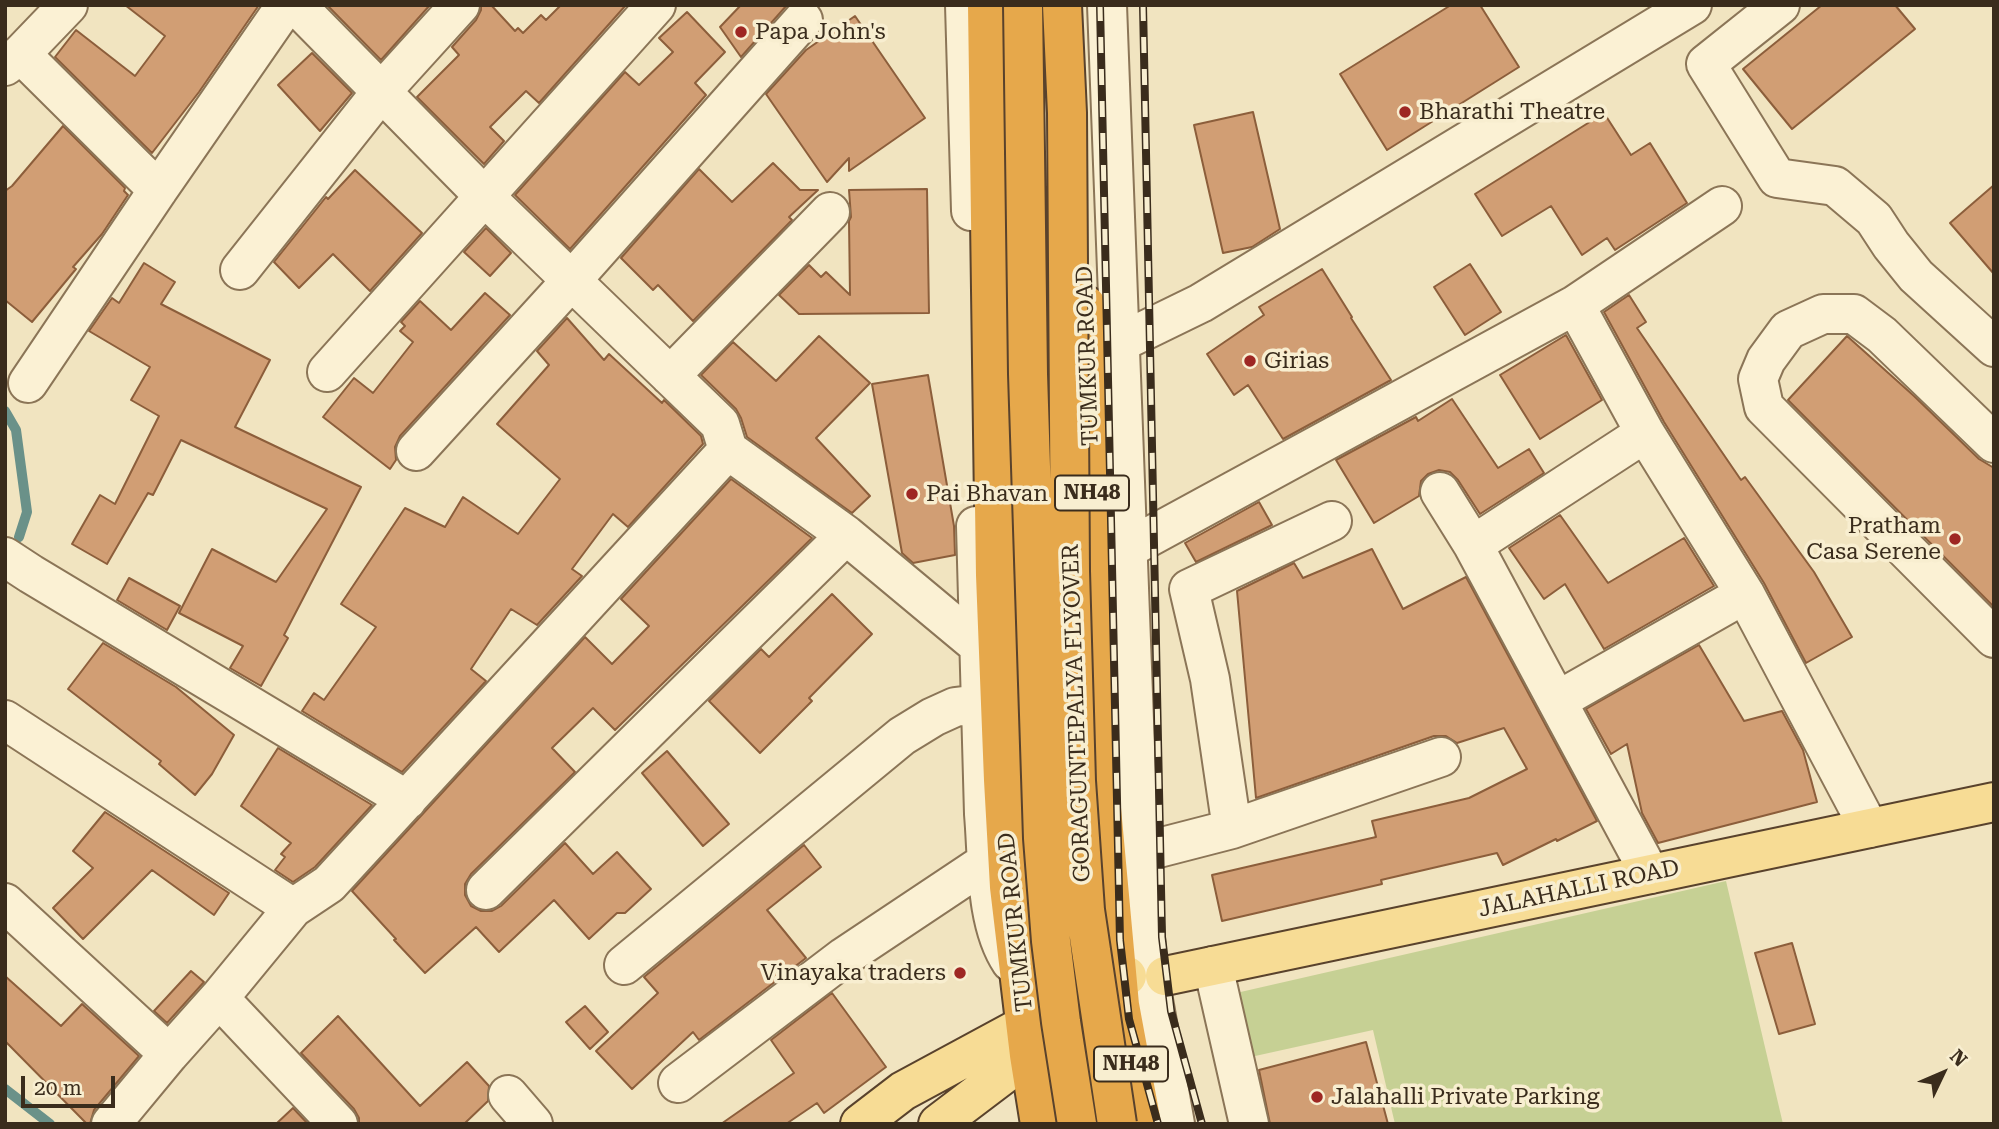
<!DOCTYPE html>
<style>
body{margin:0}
#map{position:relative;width:1999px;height:1129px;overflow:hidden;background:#f1e4c0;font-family:"Roboto Serif",serif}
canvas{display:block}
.frame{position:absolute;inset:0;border:7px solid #3a2c1c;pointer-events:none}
.north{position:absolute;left:1908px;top:1038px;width:70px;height:70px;-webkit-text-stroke:5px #f8eed0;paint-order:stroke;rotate:46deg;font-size:19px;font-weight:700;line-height:28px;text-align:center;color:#3a2c1c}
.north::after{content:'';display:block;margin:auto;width:24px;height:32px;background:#3a2c1c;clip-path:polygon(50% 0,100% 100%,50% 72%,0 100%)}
.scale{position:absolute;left:21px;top:1076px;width:94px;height:32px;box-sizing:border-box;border:4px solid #3a2c1c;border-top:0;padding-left:9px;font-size:21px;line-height:24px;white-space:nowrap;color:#3a2c1c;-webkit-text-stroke:5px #f8eed0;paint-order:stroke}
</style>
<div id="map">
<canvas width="1999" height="1129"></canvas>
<div class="frame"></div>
<div class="north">N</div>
<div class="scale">20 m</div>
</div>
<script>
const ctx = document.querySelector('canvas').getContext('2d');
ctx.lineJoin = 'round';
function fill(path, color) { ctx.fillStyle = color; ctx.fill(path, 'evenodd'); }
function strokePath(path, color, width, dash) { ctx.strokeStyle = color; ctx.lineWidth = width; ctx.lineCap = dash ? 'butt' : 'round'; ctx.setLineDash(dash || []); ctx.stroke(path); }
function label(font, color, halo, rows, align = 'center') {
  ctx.font = font + ' "Roboto Serif",serif'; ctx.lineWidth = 7; ctx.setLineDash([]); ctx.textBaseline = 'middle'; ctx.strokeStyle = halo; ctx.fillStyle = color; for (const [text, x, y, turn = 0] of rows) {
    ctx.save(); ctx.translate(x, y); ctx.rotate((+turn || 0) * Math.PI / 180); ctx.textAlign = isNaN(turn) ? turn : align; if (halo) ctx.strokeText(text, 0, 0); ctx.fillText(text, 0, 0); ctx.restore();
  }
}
fill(new Path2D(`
 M1726,881L1783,1124H1395L1373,1030L1237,1060L1223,996Z`), '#c6d094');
strokePath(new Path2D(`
 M5,411L16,430L27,512L19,537
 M5,1089L50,1124`), '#6a9189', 10);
const building = new Path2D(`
 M125,5H259L199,92L152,153L55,57L76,30L135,76L165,36Z
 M327,5H430L381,60Z
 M481,5H491L515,31L518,28L523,33L541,15L546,20L561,5H626L539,103L526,91L490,127L504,141L484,164L417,97L459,55L452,47L476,20L481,10Z
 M741,5H787L741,57L720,27Z
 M1451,5H1480L1519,67L1387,150L1340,74Z
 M1822,5H1895L1915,29L1792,129L1743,69Z
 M687,12L725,52L695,83L706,95L570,249L515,195L625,72L639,85L673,52L659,38Z
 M855,16L925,118L849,171V158L827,182L766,94L806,50Z
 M312,53L352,93L320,131L278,85Z
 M1253,112L1280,229L1252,247L1223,253L1194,125Z
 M1604,113L1631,155L1650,143L1687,203L1615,250L1607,238L1582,255L1551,206L1502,236L1475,194Z
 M63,126L125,188L124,191L128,195L102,234L73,267L76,269L32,322L5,300V191L12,186Z
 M773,163L800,190H818L789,217L792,220L693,321L658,285L653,290L621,258L699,169L732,202Z
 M355,170L422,233L370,291L333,254L299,288L274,262L326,197L328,199Z
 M1994,185V274L1950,223Z
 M927,189L929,313L799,314L779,295L809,265L821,277L826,272L850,295L849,221L851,217L849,190Z
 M486,228L511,253L490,276L464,252Z
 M144,263L175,282L161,304L270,360L235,427L361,487L284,635L288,638L261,686L230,668L243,646L179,613L212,549L276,582L327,509L181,440L153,495L148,493L107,564L72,544L100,495L115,504L159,416L131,400L150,367L89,331L112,298L119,303Z
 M1470,264L1501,312L1465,335L1434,287Z
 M1322,269L1352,317L1351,318L1391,380L1283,439L1248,385L1234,395L1207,354L1264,315L1259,307Z
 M485,293L510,315L400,436L395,447L396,460L390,469L323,417L354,378L373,393L413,342L400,331L405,326L401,322L420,301L451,330Z
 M1629,295L1646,322L1637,328L1741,480L1745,477L1814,572L1852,637L1806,663L1764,583L1664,422L1604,312Z
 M567,318L604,360L609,354L662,403L664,400L701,436L703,444L628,527L613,514L572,569L582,576L537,625L511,609L471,669L486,681L402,772L302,711L314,693L324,700L376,627L341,604L405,508L445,527L463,497L518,534L560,479L497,424L549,365L537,351Z
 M1566,335L1602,400L1540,439L1500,375Z
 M819,336L870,383L816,438L870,496L852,513L747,437L741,418L736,409L701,375L733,342L776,381Z
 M1847,336L1914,396L1979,459L1994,468V607L1788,400Z
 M928,375L954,526L955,555L913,563L902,553L872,384Z
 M1452,399L1498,468L1529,449L1544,473L1480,514L1458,480L1450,472L1439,470L1428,474L1421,481L1419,496L1374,523L1336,460L1416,417L1418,421Z
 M731,479L812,538L615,730L593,708L552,748L575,772L471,874L465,884V895L471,906L481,911H492L501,906L565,843L593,874L617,852L651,889L625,913H617L589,939L554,900L499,952L476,927L425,973L394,940L396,939L352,891L585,637L612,664L649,626L621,599Z
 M1259,502L1272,525L1196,562L1185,543Z
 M1560,515L1608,583L1684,538L1714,586L1604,649L1565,584L1544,599L1509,548Z
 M1372,549L1403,609L1466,577L1597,821L1557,841L1556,839L1503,865L1497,853L1381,880L1382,884L1222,921L1212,875L1376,837L1372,821L1469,798L1527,769L1504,728L1457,743L1446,736H1434L1256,798L1237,591L1294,563L1303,578Z
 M129,578L180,606L167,630L117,600Z
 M832,594L872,634L809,698L812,701L760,753L709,701L761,649L769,657Z
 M103,643L176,687L234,735L212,774L195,795L159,764L161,761L68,689Z
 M1699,645L1744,721L1782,711L1803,750L1817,802L1658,843L1642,813L1627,744L1611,754L1586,709Z
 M278,748L372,805L315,867L293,882L275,870L285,857L281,854L291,843L241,806Z
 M667,751L729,824L703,846L642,773Z
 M105,812L229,893L214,915L152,870L83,939L53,908L93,868L73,851Z
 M804,845L821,867L767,910L806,958L699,1040L693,1032L632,1089L596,1051L658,993L644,977Z
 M1792,943L1815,1024L1779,1034L1755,953Z
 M191,971L204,982L167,1023L154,1011Z
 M5,976L61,1026L82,1004L139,1056L94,1110L90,1124H87L5,1041Z
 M832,993L886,1067L824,1113L817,1103L786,1124H721L794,1073L771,1040Z
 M585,1006L608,1032L590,1049L566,1022Z
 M338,1016L420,1106L467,1062L489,1086L488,1101L464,1124H359V1118L354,1109L301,1053Z
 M1366,1042L1388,1124H1270L1259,1070Z
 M293,1108L308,1124H276Z`);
fill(building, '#d19e74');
strokePath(building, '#8c5e3b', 2);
const minor = new Path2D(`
 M296,5L484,196L720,424L728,450L846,535L978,645
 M965,5L971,211
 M1107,5L1139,853L1147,966L1175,1124
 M1780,5L1706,64L1777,178L1835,186L1874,219L1891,245L1916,276L1994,347
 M21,54L158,190
 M5,66L21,54L68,5
 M240,270L381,92L460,5
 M1575,305L1722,206
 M1119,343L1201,303L1692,5
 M327,372L656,5
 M670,376L830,212
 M28,383L158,190L286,5
 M1645,433L1473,545L1650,874
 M1994,443L1882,335L1854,314H1823L1788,330L1766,360L1758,379L1764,407L1994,638
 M416,451L571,281L803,20
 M1440,492L1473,545
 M976,526L984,814C988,860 985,923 1011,962
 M5,557L31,574L407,800
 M1094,570L1127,549L1575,305L1645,433L1745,594L1869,828
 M1557,701L1745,594
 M5,720L293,908
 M1232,829L1210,679L1189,589L1332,521
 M1139,853L1232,829L1441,757
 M486,890L846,535
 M5,903L169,1054L111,1124
 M624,965L902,736L933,717L955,707L980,704
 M1213,966L1249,1124
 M169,1054L219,998
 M678,1083L844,957L988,861
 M508,1095L533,1124
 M338,1124L219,998L293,908L329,884L728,450`);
const major = new Path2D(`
 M1165,976L1994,802
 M860,1124L903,1091L1027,1024L1127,976
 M938,1124L1029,1055L1055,1041`);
const highway = new Path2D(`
 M987,5L995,575L1003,780L1009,887L1029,1055L1040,1124
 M1086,305L1099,776L1120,1005L1142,1124`);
strokePath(minor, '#8b7557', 42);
strokePath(major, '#59422c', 42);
strokePath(highway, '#59422c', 42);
strokePath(minor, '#fbf1d4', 38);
strokePath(major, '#f7dc95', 38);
strokePath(highway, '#e6a84b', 38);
const rail = new Path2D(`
 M1100,5L1120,940L1129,1019L1158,1124
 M1143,5L1162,937L1171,1011L1202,1124`);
strokePath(rail, '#3a2c1c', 8);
strokePath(rail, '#f8eed0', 5, [16]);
const highwayBridge = new Path2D(`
 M1023,5L1028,374L1043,838L1051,941L1061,1022L1077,1124
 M1062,5L1067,113L1070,571L1076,781L1085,910L1117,1124`);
strokePath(highwayBridge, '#59422c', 42, []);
strokePath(highwayBridge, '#e6a84b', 38);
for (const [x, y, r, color] of [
 [741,32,7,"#9e2723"],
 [1405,112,7,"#9e2723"],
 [1250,361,7,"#9e2723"],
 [912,494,7,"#9e2723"],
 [1955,539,7,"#9e2723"],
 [960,973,7,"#9e2723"],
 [1317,1097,7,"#9e2723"]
]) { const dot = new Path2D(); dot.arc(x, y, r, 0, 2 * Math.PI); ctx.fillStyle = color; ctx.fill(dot); strokePath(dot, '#f8eed0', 2.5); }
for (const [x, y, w] of [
 [1092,493,74],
 [1131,1064,74]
]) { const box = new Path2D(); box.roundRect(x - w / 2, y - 17.5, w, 35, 5); ctx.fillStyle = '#f8eed0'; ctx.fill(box); strokePath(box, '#3a2c1c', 2); }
label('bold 21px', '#3a2c1c', null, [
 ["NH48",1092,493],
 ["NH48",1131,1064]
]);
label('23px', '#3a2c1c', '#f8eed0', [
 ["Papa John's",755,32],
 ["Bharathi Theatre",1419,112],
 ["Girias",1264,361],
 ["Pai Bhavan",926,494],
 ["Pratham",1941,526,"right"],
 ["Casa Serene",1941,552,"right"],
 ["Vinayaka traders",946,973,"right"],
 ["Jalahalli Private Parking",1331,1097]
], 'left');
label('23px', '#3a2c1c', '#f8eed0', [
 ["TUMKUR ROAD",1088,356,-92],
 ["GORAGUNTEPALYA FLYOVER",1077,713,-92],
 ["JALAHALLI ROAD",1579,889,-12],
 ["TUMKUR ROAD",1016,922,-96]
]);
</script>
